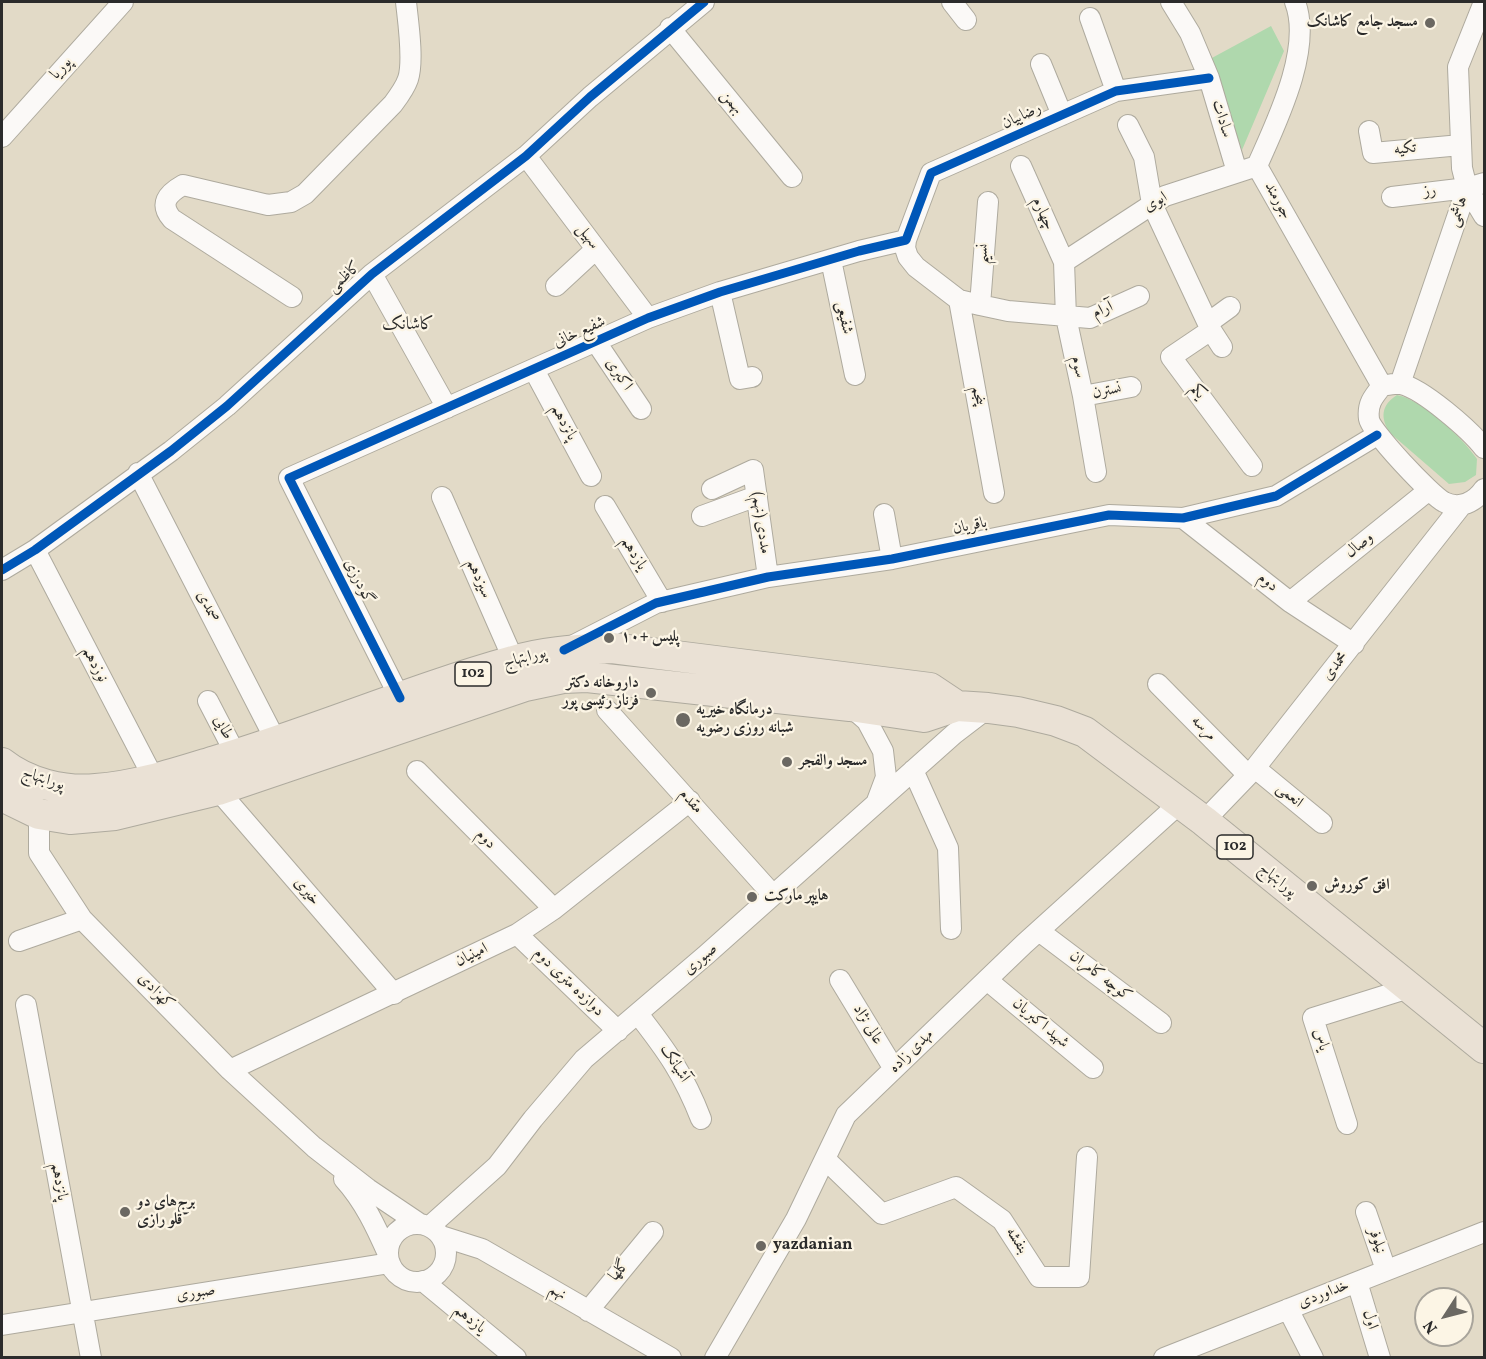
<!DOCTYPE html>
<meta charset="utf-8">
<style>
body{margin:0}
#map{position:relative;width:1486px;height:1359px;overflow:hidden;background:#e2dac7;font-family:Vollkorn,serif}
canvas{display:block}
.frame{position:absolute;inset:0;border:3px solid #2b2b2b;pointer-events:none}
.north{position:absolute;left:1414px;top:1287px;width:60px;height:60px;box-sizing:border-box;background:#fcf5e5;border:2px solid #a8a49b;border-radius:50%;rotate:234deg;font-size:16px;font-weight:700;line-height:24px;text-align:center;color:#2b2b2b}
.north::after{content:'';display:block;margin:auto;width:21px;height:27px;background:#6b6862;clip-path:polygon(50% 0,100% 100%,50% 72%,0 100%)}
</style>
<div id="map">
<canvas width="1486" height="1359"></canvas>
<div class="frame"></div>
<div class="north">N</div>
</div>
<script>
const ctx = document.querySelector('canvas').getContext('2d');
ctx.lineJoin = 'round';
function fill(path, color) { ctx.fillStyle = color; ctx.fill(path, 'evenodd'); }
function strokePath(path, color, width, dash) { ctx.strokeStyle = color; ctx.lineWidth = width; ctx.lineCap = dash ? 'butt' : 'round'; ctx.setLineDash(dash || []); ctx.stroke(path); }
function label(font, color, halo, rows, align = 'center') {
  ctx.font = font + ' Vollkorn,Amiri,serif'; ctx.lineWidth = 4.5; ctx.setLineDash([]); ctx.textBaseline = 'middle'; ctx.strokeStyle = halo; ctx.fillStyle = color; for (const [text, x, y, turn = 0] of rows) {
    ctx.save(); ctx.translate(x, y); ctx.rotate((+turn || 0) * Math.PI / 180); ctx.textAlign = isNaN(turn) ? turn : align; if (halo) ctx.strokeText(text, 0, 0); ctx.fillText(text, 0, 0); ctx.restore();
  }
}
fill(new Path2D(`
 M1271,26L1284,51L1242,150L1210,59Z
 M1397,395C1423,400 1462,437 1477,459L1476,475L1465,482L1449,484L1390,433C1380,418 1381,405 1397,395Z`), '#afd8ad');
const street = new Path2D(`
 M952,2L966,20
 M1171,2L1190,33L1209,78L1237,172
 M1295,2C1313,49 1276,123 1257,166L1382,386
 M1090,18L1116,91
 M670,28L792,177
 M1041,64L1062,115
 M1128,125L1144,157L1152,204L1211,330L1222,347
 M1369,131L1373,153L1461,145
 M2,137L123,2
 M526,156L648,318
 M1021,166L1064,262L1066,317L1083,396L1096,472
 M1467,188L1484,216
 M1392,197L1467,188L1484,183
 M906,240L905,248L908,257L916,267L959,300L980,305L1008,311L1090,318L1139,296
 M831,260L855,375
 M1064,262L1165,196L1257,166
 M372,274L447,408
 M556,286L596,249
 M720,292L740,379L752,377
 M292,297L172,219C159,204 167,194 183,185L268,205L291,202L305,194L393,104C399,96 405,88 408,79C414,61 408,21 406,2
 M959,300L994,493
 M980,305L988,202
 M1208,323L1230,307
 M1211,330L1171,357L1252,466
 M596,342L641,409
 M534,370L591,476
 M1400,384L1467,188L1462,168L1458,67L1484,2
 M1083,396L1131,387
 M1484,448C1470,430 1423,389 1401,384C1395,383 1387,385 1382,386C1373,397 1367,404 1369,419C1371,432 1431,495 1444,502C1460,510 1475,502 1484,489
 M138,473L276,741
 M712,489L753,470L768,577
 M442,497L514,661
 M605,506L662,602
 M884,514L892,559
 M702,516L757,496
 M1183,518L1290,602L1354,644
 M35,550L154,779
 M2,570L35,550L171,451L227,406L372,274L526,156L590,97L704,2
 M1290,602L1429,490
 M572,646L656,603L768,577L892,559L1109,515L1183,518L1276,496L1377,435
 M1158,684L1248,775
 M400,698L289,478L648,318L720,292L859,251L906,240L931,173L1116,91L1209,78
 M208,701L236,755
 M850,706L867,721L883,751L886,777L877,801
 M607,710L773,895
 M1255,768L1322,823
 M913,770L948,848L951,929
 M417,771L554,909
 M218,790L394,994
 M39,814V853L82,919L230,1070L314,1147L368,1189L420,1224
 M1204,821L1255,768L1461,506
 M1039,931L1161,1023
 M517,934L618,1031
 M19,941L82,919
 M840,980L894,1069
 M987,980L1093,1068
 M26,1005L91,1358
 M638,1014C667,1051 684,1075 701,1119
 M230,1070L517,934L554,909L690,801
 M1347,1124L1313,1018L1409,988
 M825,1159L882,1214L956,1187L1002,1220L1039,1277H1079L1087,1157
 M344,1179C364,1201 376,1227 388,1254
 M1366,1212L1386,1270
 M388 1253a29 29 0 1 1 58 0a29 29 0 1 1-58 0Z
 M430,1226L497,1166L533,1119L584,1059L706,955L954,734L988,708
 M441,1236L482,1249L671,1358
 M423,1281L516,1358
 M1357,1282L1380,1358
 M1288,1309L1313,1358
 M588,1311L653,1232
 M2,1325L390,1263
 M715,1358L796,1219L846,1115L1024,944L1180,803
 M1164,1358L1484,1232`);
const primary = new Path2D(`
 M2,763C27,783 64,792 96,789C137,786 176,773 215,761C316,731 412,689 513,661C546,651 579,650 612,648L930,688L957,706
 M2,796L39,814L70,819L115,815L218,790L525,686L563,678L587,677L850,706L924,717L957,706L988,708L1018,712L1056,721L1085,732L1204,821L1484,1048`);
strokePath(street, '#aeaa9e', 22);
strokePath(primary, '#aeaa9e', 32);
strokePath(street, '#fbf9f7', 20);
strokePath(primary, '#eae1d5', 30);
strokePath(new Path2D(`
 M2,570L35,550L171,451L227,406L372,274L526,156L590,97L704,2
 M564,650L656,603L768,577L892,559L1109,515L1183,518L1276,496L1377,435
 M400,698L289,478L648,318L720,292L859,251L906,240L931,173L1116,91L1209,78`), '#0057b8', 9);
for (const [x, y, r, color] of [
 [1430,23,6,"#6b6862"],
 [609,638,6,"#6b6862"],
 [651,693,6,"#6b6862"],
 [683,720,8,"#6b6862"],
 [787,762,6,"#6b6862"],
 [1312,886,6,"#6b6862"],
 [752,897,6,"#6b6862"],
 [125,1212,6,"#6b6862"],
 [761,1246,6,"#6b6862"]
]) { const dot = new Path2D(); dot.arc(x, y, r, 0, 2 * Math.PI); ctx.fillStyle = color; ctx.fill(dot); strokePath(dot, '#fcf5e5', 2); }
for (const [x, y, w] of [
 [473,674,36],
 [1235,847,36]
]) { const box = new Path2D(); box.roundRect(x - w / 2, y - 12, w, 24, 4.5); ctx.fillStyle = '#fcf5e5'; ctx.fill(box); strokePath(box, '#2b2b2b', 1.5); }
label('bold 15px', '#2b2b2b', null, [
 ["102",473,674],
 ["102",1235,847]
]);
label('bold 16px', '#2b2b2b', '#fcf5e5', [
 ["مسجد جامع کاشانک",1418,23,"right"],
 ["پلیس +۱۰",621,638],
 ["داروخانه دکتر",639,684,"right"],
 ["فرناز رئیسی پور",639,702,"right"],
 ["درمانگاه خیریه",696,711],
 ["شبانه روزی رضویه",696,729],
 ["مسجد والفجر",799,762],
 ["افق کوروش",1324,886],
 ["هایپر مارکت",764,897],
 ["برج‌های دو",137,1203],
 ["قلو رازی",137,1221],
 ["yazdanian",773,1246]
], 'left');
label('16px', '#2b2b2b', '#fcf5e5', [
 ["پوریا",62,69,-48],
 ["بهمن",731,103,51],
 ["رضاییان",1022,117,-25],
 ["سادات",1221,119,73],
 ["تکیه",1405,150,-6],
 ["رز",1430,192,-7],
 ["جورمند",1277,201,61],
 ["ابوی",1156,203,-30],
 ["هاشمی",1459,212,-71],
 ["چهارم",1042,214,66],
 ["سهیل",587,237,53],
 ["نسیم",984,254,-86],
 ["کاظمی",345,278,-42],
 ["آرام",1103,311,-23],
 ["شفیعی",843,318,78],
 ["شفیع خانی",580,333,-24],
 ["سوم",1077,367,78],
 ["اکبری",618,375,56],
 ["نسترن",1107,392,-11],
 ["یکم",1197,392,53],
 ["پنجم",977,396,80],
 ["پانزدهم",563,423,62],
 ["مددی (نهم)",760,523,82],
 ["باقریان",970,527,-12],
 ["وصال",1360,546,-39],
 ["یازدهم",633,554,59],
 ["سیزدهم",478,579,67],
 ["گودرزی",358,582,63],
 ["دوم",1267,583,38],
 ["صمدی",207,607,63],
 ["پورابتهاج",525,659,-14],
 ["نوزدهم",94,665,62],
 ["محمدی",1336,667,-51],
 ["طایی",222,728,62],
 ["مرسه",1203,729,45],
 ["پورابتهاج",43,780,18],
 ["انعمی",1289,796,40],
 ["مقدم",690,802,48],
 ["دوم",485,840,45],
 ["پورابتهاج",1277,881,39],
 ["خیری",306,892,49],
 ["امینیان",472,956,-26],
 ["صبوری",701,960,-41],
 ["کوچه کامران",1100,977,37],
 ["دوازده متری دوم",568,983,44],
 ["کهزادی",155,992,46],
 ["شهید اکبریان",1040,1024,40],
 ["عالی نژاد",867,1025,59],
 ["یاس",1320,1040,73],
 ["مهدی زاده",912,1052,-44],
 ["آشیانک",674,1064,58],
 ["پانزدهم",58,1182,80],
 ["بنفشه",1016,1241,57],
 ["نیلوفر",1376,1241,71],
 ["گلها",620,1271,-51],
 ["نهم",557,1293,30],
 ["صبوری",196,1294,-9],
 ["خداوردی",1324,1295,-21],
 ["یازدهم",469,1320,39],
 ["اول",1369,1320,73]
]);
label('18px', '#2b2b2b', '#fcf5e5', [
 ["کاشانک",408,326]
]);
</script>
